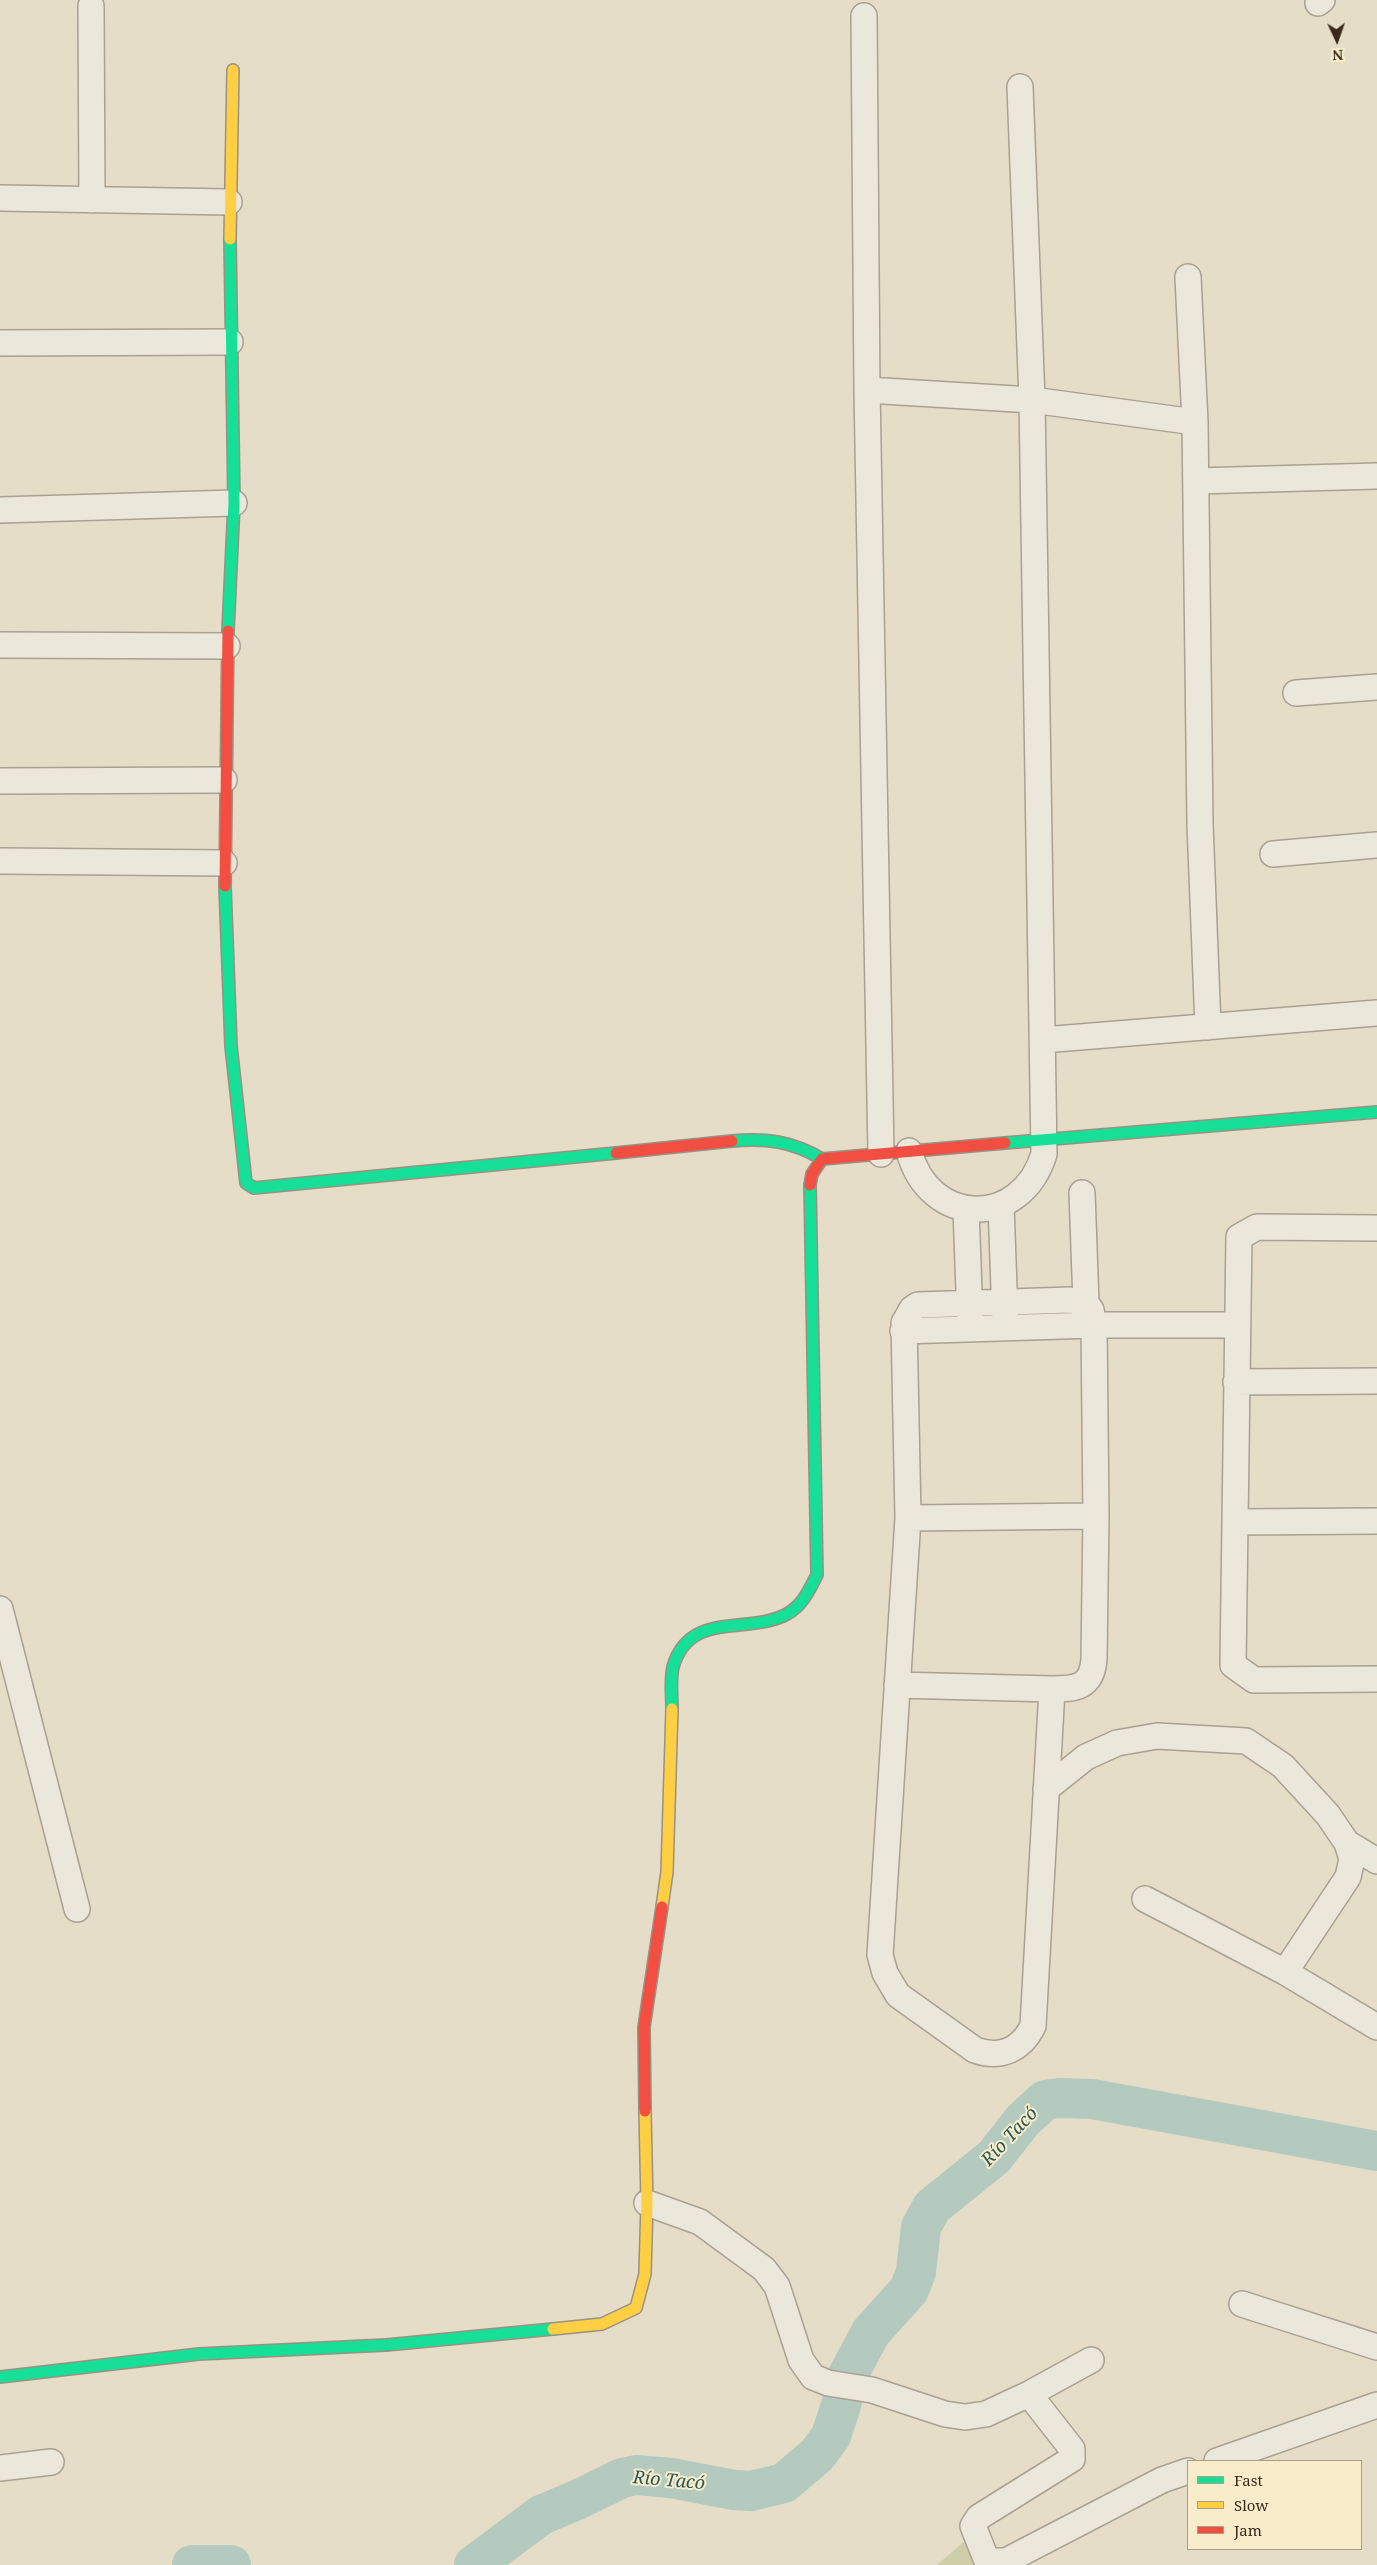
<!DOCTYPE html>
<meta charset="utf-8">
<style>
body{margin:0}
#map{position:relative;width:1377px;height:2565px;overflow:hidden;background:#e5ddc8;font-family:"Noto Serif",serif}
canvas{display:block}
.legend{position:absolute;left:1187px;top:2460px;width:175px;height:90px;box-sizing:border-box;background:#f8eccb;border:1px solid #ab9e84;margin:0;padding:6px 9px;list-style:none;font-size:15px;color:#38291a}
.legend li{display:flex;align-items:center;gap:10px;height:25px}
.legend b{width:25px;border:1px solid #ab9e84}
.north{position:absolute;left:1312px;top:15px;width:50px;height:50px;-webkit-text-stroke:4px #f8eccb;paint-order:stroke;rotate:177deg;font-size:14px;font-weight:700;line-height:20px;text-align:center;color:#38291a}
.north::after{content:'';display:block;margin:auto;width:18px;height:22px;background:#38291a;clip-path:polygon(50% 0,100% 100%,50% 72%,0 100%)}
</style>
<div id="map">
<canvas width="1377" height="2565"></canvas>
<ul class="legend">
<li><b style="height:6px;background:#16e098"></b>Fast</li>
<li><b style="height:6px;background:#ffcf43"></b>Slow</li>
<li><b style="height:6px;background:#f24e42"></b>Jam</li>
</ul>
<div class="north">N</div>
</div>
<script>
const ctx = document.querySelector('canvas').getContext('2d');
ctx.lineJoin = 'round';
function fill(path, color) { ctx.fillStyle = color; ctx.fill(path, 'evenodd'); }
function strokePath(path, color, width, dash) { ctx.strokeStyle = color; ctx.lineWidth = width; ctx.lineCap = dash ? 'butt' : 'round'; ctx.setLineDash(dash || []); ctx.stroke(path); }
function label(font, color, halo, rows, align = 'center') {
  ctx.font = font + ' "Noto Serif",serif'; ctx.lineWidth = 4; ctx.setLineDash([]); ctx.textBaseline = 'middle'; ctx.strokeStyle = halo; ctx.fillStyle = color; for (const [text, x, y, turn = 0] of rows) {
    ctx.save(); ctx.translate(x, y); ctx.rotate((+turn || 0) * Math.PI / 180); ctx.textAlign = isNaN(turn) ? turn : align; if (halo) ctx.strokeText(text, 0, 0); ctx.fillText(text, 0, 0); ctx.restore();
  }
}
fill(new Path2D(`
 M974,2533L975,2565H937Z`), '#cecfa9');
strokePath(new Path2D(`
 M848,2375L871,2332L909,2290L916,2272L921,2227L932,2207L994,2157L1023,2120L1045,2100L1059,2098L1092,2099L1377,2151
 M192,2565H231
 M474,2565L541,2515L577,2500L622,2478L636,2475L671,2478L734,2490L751,2491L784,2483L817,2455L831,2436L842,2402`), '#b5cabe', 40);
const street = new Path2D(`
 M1318,3L1322,0
 M91,6L92,200
 M864,16L867,390L881,1154
 M0,198L229,202
 M1188,277L1195,422L1200,824L1208,1027
 M0,343L230,342
 M867,390L1032,400L1195,422
 M1196,481L1377,476
 M0,510L234,503
 M0,645L227,646
 M1296,693L1377,687
 M0,781L224,780
 M1273,854L1377,845
 M0,861L224,863
 M1043,1040L1377,1013
 M909,1151C929,1227 1021,1229 1044,1154L1032,400L1020,87
 M1082,1193L1086,1303
 M1001,1205L1005,1317
 M966,1209L970,1319
 M1377,1228L1257,1227L1239,1237L1233,1665L1254,1680L1377,1679
 M903,1331L1094,1325H1237
 M1236,1382L1377,1381
 M908,1518L1096,1516
 M1235,1522L1377,1521
 M0,1609L77,1909
 M897,1685L1052,1689C1075,1689 1092,1688 1094,1659L1096,1516L1094,1325L1091,1310L1086,1303L1070,1300L918,1305L912,1309L904,1323L908,1518L880,1955L885,1973L898,1995L975,2050C1000,2059 1021,2050 1033,2026L1052,1689
 M1046,1789L1086,1757L1117,1743L1157,1736L1246,1741L1283,1766L1328,1815L1347,1843L1352,1859L1348,1877L1285,1972
 M1347,1843L1377,1861
 M1145,1899L1285,1972L1377,2027
 M647,2203L700,2222L764,2269L777,2286L801,2360L813,2377L828,2383L872,2390L945,2414L965,2417L986,2414L1029,2394L1091,2360
 M1242,2304L1377,2347
 M1029,2394L1072,2449V2459L979,2517L973,2526L987,2561H1006L1162,2480L1188,2471
 M1217,2461L1377,2405
 M0,2468L51,2462`);
const fast = new Path2D(`
 M228,631L234,503L230,239
 M225,886L231,1046L246,1183L254,1188L616,1153
 M732,1141C766,1138 792,1141 822,1159
 M1005,1143L1377,1112
 M672,1709C672,1696 670,1680 673,1667C689,1610 748,1635 787,1614C803,1605 809,1590 817,1575L810,1185
 M0,2377L199,2354L386,2345L553,2329`);
const slow = new Path2D(`
 M230,239L233,70
 M662,1907L667,1872L672,1709
 M553,2329L602,2324L636,2308L645,2274L647,2203L645,2111`);
const jam = new Path2D(`
 M225,886L228,631
 M616,1153L732,1141
 M810,1185L812,1174L822,1159L1005,1143
 M645,2111L644,2027L662,1907`);
strokePath(street, '#a9a192', 28);
strokePath(fast, '#999182', 14);
strokePath(slow, '#999182', 14);
strokePath(jam, '#999182', 14);
strokePath(street, '#ece7db', 25);
strokePath(fast, '#16e098', 11);
strokePath(slow, '#ffcf43', 11);
strokePath(jam, '#f24e42', 11);
label('italic 18px', '#285957', '#f8eccb', [
 ["Río Tacó",1010,2137,-47],
 ["Río Tacó",669,2481,5]
]);
</script>
